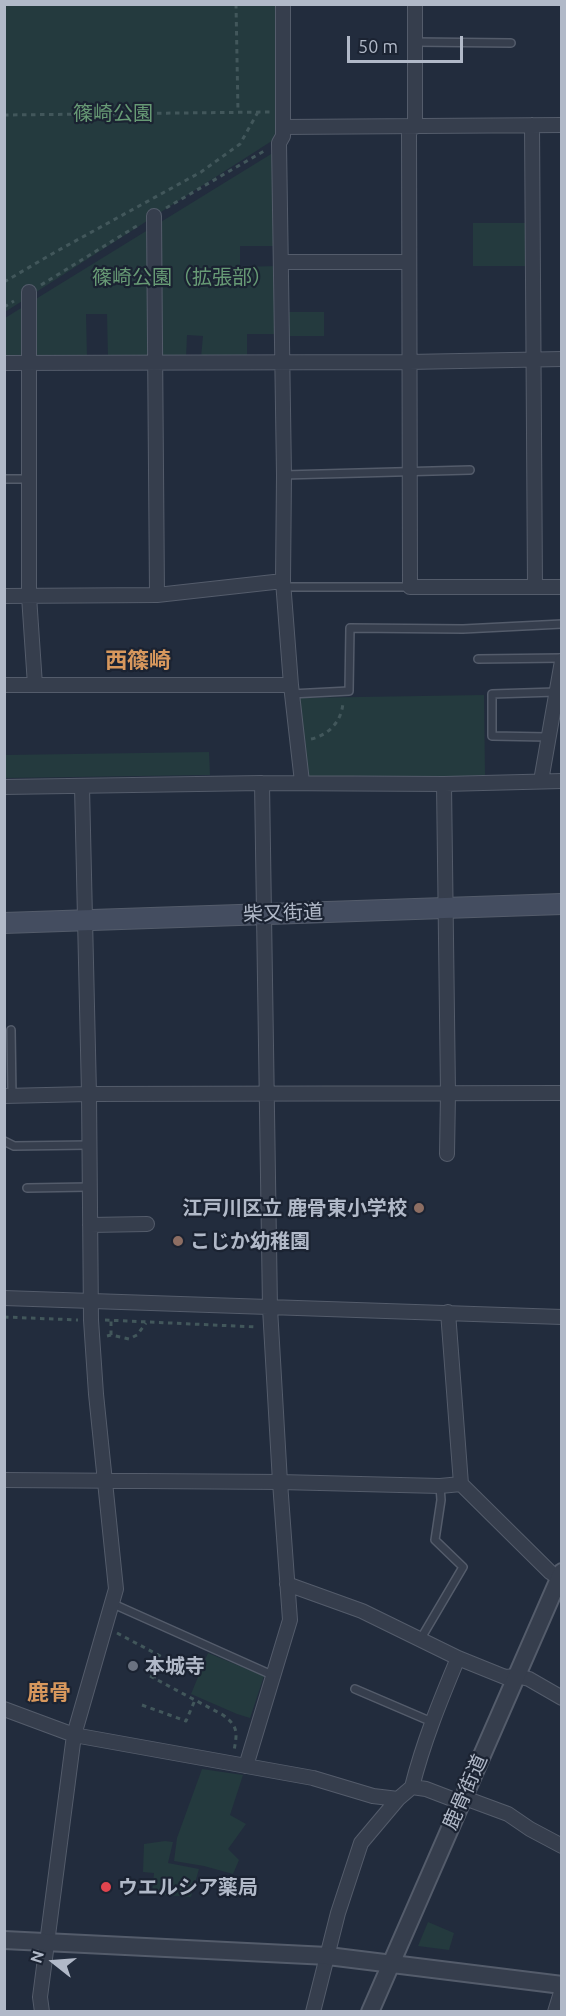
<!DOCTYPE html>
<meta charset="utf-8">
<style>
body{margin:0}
#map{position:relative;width:566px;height:2016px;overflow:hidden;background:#222c3d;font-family:Ubuntu,sans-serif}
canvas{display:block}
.frame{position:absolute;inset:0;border:6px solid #b1b9c8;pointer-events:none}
.north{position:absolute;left:24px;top:1932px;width:60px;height:60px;-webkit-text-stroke:4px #1b2332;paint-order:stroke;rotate:287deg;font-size:16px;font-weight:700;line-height:24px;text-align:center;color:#b1b9c8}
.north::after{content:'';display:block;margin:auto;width:21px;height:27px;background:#b1b9c8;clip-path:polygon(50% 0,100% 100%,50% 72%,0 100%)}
.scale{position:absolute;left:347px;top:36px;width:116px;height:27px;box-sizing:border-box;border:3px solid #b1b9c8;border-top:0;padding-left:8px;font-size:18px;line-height:21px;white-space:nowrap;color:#b1b9c8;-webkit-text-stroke:4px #1b2332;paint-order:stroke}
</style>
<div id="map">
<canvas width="566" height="2016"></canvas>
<div class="frame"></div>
<div class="north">N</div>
<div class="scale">50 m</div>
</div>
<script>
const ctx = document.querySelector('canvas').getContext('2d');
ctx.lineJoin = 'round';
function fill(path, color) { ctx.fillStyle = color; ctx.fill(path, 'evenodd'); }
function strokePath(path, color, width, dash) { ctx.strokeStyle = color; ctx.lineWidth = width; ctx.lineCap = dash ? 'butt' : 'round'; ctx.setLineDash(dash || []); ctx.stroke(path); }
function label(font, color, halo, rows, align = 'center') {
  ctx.font = font + ' Ubuntu,"Noto Sans JP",sans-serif'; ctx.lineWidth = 4.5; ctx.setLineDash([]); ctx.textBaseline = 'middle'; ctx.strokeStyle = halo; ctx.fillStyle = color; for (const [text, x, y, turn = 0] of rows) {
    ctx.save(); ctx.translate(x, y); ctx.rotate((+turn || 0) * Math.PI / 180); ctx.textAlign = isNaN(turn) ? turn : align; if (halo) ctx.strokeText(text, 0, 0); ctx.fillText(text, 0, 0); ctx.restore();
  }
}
fill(new Path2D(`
 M4,5H276L278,137L5,312Z
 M276,151V246H240V267L277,266V334H247V357L201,358L203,336L187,335L186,358H108L107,314H86L87,358L5,359V318Z
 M473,223H530V266H473Z
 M288,312H324V336H288Z
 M484,695L485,776L302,779L297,698Z
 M209,752L210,775L5,778V755Z
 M208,1653L264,1676L250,1718L237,1714L191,1694Z
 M202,1769L243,1775L230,1815L246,1824L228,1849L239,1860L233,1874L204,1866L174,1861L177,1838Z
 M165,1841L173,1842L168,1863L199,1869L191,1897L152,1894L154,1873L143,1872L144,1844Z
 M428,1922L454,1933L449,1950L418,1946Z`), '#243a3e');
const service = new Path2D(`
 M415,42L511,43
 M284,475L470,470
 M4,479H28
 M283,587H410
 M478,659L562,658
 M291,694L349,691L350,628L463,629L562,624
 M548,737L492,736V694L556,692
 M11,1030L12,1096
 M4,1141L14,1146L89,1145
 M27,1188L89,1187
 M111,1603L272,1675
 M420,1640L463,1567L435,1540L441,1500L440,1486
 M355,1689L432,1722`);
const minor = new Path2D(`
 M283,4V136L279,143L284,475L283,581L291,685L302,782
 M532,125L535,587
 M283,127L562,125
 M409,127L410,587H562
 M415,127V4
 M154,216L157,595
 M281,262H409
 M29,292V596L35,685
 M4,363L409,362L562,359
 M4,596L157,595L283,581
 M4,685H291
 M541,781L562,661
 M444,784L448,1093L447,1154
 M4,787L262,783L444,784L562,781
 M4,1096L89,1094L562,1093
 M90,1225L147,1224
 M4,1298L562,1317
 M448,1312L461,1484
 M4,1480L280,1482L440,1486L461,1484L550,1572L562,1580
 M287,1584L362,1611L458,1658L505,1677L517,1676L529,1679L562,1698
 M4,1709L74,1735L313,1778L373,1796L398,1799L412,1787L426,1789L460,1802
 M246,1766L290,1620L280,1482L270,1308L262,783
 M412,1787C423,1743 440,1701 458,1658
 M462,1797L508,1814L530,1829L562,1846
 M42,2012L40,1997L74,1735L116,1589L96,1394L91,1320L89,1094L82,787
 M313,2012L338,1913L361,1843L398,1799
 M555,2012L562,1989`);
const tertiary = new Path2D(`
 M4,1940L328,1956L562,1985
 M370,2012L562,1572`);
const secondary = new Path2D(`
 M4,923L562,904`);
strokePath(service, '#545c6b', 10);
strokePath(minor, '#545c6b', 16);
strokePath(tertiary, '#545c6b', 20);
strokePath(secondary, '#545c6b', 22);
strokePath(new Path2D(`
 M236,4L238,112
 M4,115L270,112
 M166,208L264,151
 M4,282L57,251L201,172L240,144L258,112
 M41,285L140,224
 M4,307L14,301
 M311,739C329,735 342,721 343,702
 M4,1317L78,1320
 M105,1320L257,1327
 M111,1335V1320
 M107,1336L111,1335L129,1339L137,1335L146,1323
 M117,1633L164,1658L154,1678
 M150,1676L223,1715C239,1727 237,1733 234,1751
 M142,1705L186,1721L195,1700`), '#42575b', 3, [4.5, 4.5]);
strokePath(service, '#363e4d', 7);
strokePath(minor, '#363e4d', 14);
strokePath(tertiary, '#363e4d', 16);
strokePath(secondary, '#444d60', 20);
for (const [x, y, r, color] of [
 [419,1208,6,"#8d6e63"],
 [178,1241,6,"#8d6e63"],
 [133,1666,6,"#6b7280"],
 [106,1887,6,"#e0444e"]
]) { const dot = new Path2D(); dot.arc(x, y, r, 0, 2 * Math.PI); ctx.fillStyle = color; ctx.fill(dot); strokePath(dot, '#1b2332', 2); }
label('20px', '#679a75', '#1b2332', [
 ["篠崎公園",113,113],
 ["篠崎公園（拡張部）",182,277]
]);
label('20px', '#b1b9c8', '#1b2332', [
 ["柴又街道",283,913,-2],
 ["鹿骨街道",465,1792,-66]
]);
label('bold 20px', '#b1b9c8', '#1b2332', [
 ["江戸川区立 鹿骨東小学校",407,1208,"right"],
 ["こじか幼稚園",190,1241],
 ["本城寺",145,1666],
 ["ウエルシア薬局",118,1887]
], 'left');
label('bold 22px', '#d8985d', '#1b2332', [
 ["西篠崎",138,661],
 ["鹿骨",49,1693]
]);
</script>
